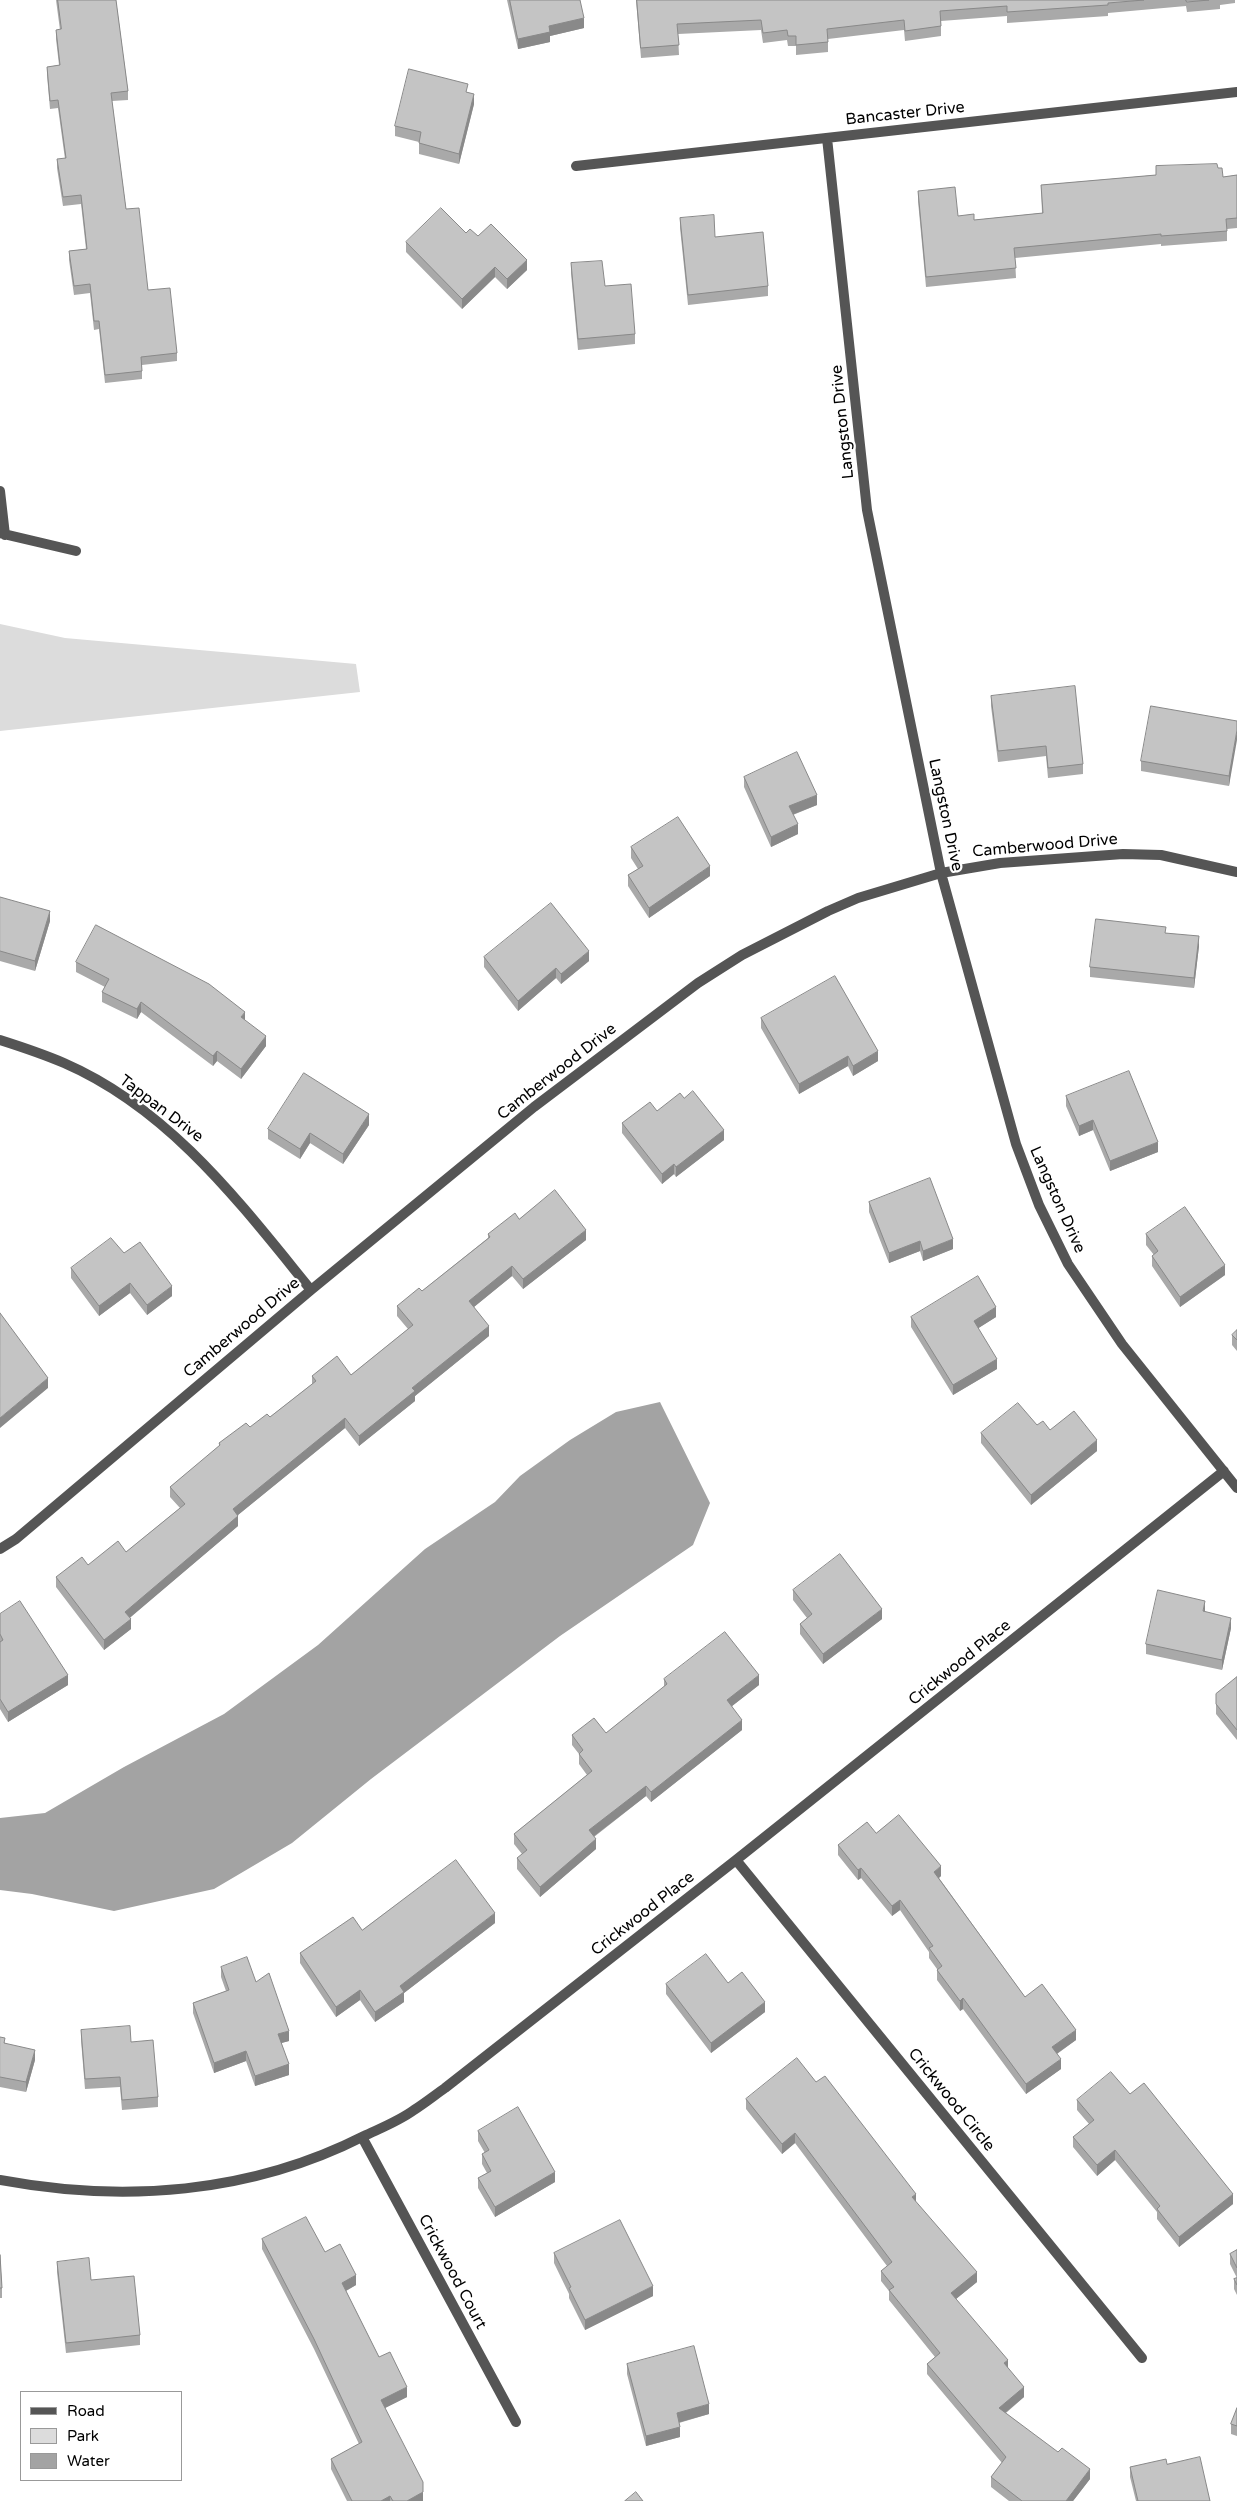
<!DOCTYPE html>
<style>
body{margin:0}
#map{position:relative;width:1237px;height:2501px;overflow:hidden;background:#fff;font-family:"Varela Round",sans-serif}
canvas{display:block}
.legend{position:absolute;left:20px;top:2391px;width:162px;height:90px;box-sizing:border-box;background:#fff;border:1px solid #999;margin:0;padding:6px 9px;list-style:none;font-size:15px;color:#000}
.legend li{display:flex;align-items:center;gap:10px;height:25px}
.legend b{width:25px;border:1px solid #999}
</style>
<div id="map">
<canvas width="1237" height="2501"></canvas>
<ul class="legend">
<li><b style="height:6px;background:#555"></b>Road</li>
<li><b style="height:14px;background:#dcdcdc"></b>Park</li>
<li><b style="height:14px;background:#a3a3a3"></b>Water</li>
</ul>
</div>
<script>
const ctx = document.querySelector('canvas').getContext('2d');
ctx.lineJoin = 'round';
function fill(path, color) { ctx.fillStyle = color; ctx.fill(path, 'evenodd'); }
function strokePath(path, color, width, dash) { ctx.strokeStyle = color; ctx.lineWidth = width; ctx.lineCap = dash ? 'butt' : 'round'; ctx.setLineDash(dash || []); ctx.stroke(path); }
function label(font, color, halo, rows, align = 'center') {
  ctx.font = font + ' "Varela Round",sans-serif'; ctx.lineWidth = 4.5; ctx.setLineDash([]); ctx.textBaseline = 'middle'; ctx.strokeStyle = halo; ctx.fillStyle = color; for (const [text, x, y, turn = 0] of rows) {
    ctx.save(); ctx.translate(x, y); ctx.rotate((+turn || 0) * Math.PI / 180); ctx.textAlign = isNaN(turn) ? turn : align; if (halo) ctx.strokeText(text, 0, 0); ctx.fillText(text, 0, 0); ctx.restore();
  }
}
fill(new Path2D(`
 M0,624L65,638L356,664L360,692L0,731Z`), '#dcdcdc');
fill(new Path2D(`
 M660,1402L710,1503L693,1545L560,1636L371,1779L292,1843L214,1889L114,1911L32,1894L0,1890V1818L45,1813L124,1767L224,1714L318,1645L425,1549L495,1502L520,1476L570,1440L616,1412Z`), '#a3a3a3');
strokePath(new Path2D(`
 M827,138L867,510L941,873L1016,1144L1039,1205L1068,1264L1122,1344L1237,1488
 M576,166L1237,92
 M0,491L5,535
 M0,533L76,551
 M0,1040C22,1047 43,1054 64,1063C170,1109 240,1203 311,1290
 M0,1549L16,1539L311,1290L534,1107L698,983L742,955L828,911L858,898L941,873L1000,863L1123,854L1161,855L1237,872
 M736,1860L1142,2358
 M362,2137L516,2422
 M0,2180C123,2203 250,2194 364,2136C381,2128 399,2121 414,2110C425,2103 435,2095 445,2088L736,1860L1224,1471`), '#555', 10);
fill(new Path2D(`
 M56,0H116L128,91V100L112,101L126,209L148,290L177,353V361L142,365V379L105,383L99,329L94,330L90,293L74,295L69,260V251L86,249L81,204L63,206L57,168V159H65L58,108L50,109L47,75V67L59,65L56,39V30H60Z
 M507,0H580L584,28L550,36V42L518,49Z
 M636,0H1235V3L1220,5V9L1187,12L1186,6L1108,13V16L1007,23V16L941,21V36L905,41L904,30L828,39V52L796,55V46H788L787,40L763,43L761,30L678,34L679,55L641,58Z
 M468,92L474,104L459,164L419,154V142L395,136V126Z
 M1156,166L1218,168L1223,177L1237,175V228L1227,229V241L1161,246V244L1015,258L1016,278L926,287L918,201V191L958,216L974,220L1042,213L1041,185L1156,175Z
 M680,218L715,237L768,286V296L688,305L680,228Z
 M466,233L478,236L527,270L507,289L495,277L462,309L406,252V242Z
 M571,263L605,286L635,334V344L578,350L571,273Z
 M991,696L1083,764V774L1048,778L1046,756L998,762L991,706Z
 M1237,721L1229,786L1141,771V761Z
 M744,777L817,805L793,815L798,834L771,847L744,787Z
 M631,847L710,876L649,918L628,886V875L638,869L631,858Z
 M0,897L50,921L35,971L0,961Z
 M1166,933L1199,946L1194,988L1090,977V967Z
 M484,957L589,961L561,984L556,978L518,1011L484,967Z
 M76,962L245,1020L266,1046L241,1079L217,1061L213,1066L141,1012L137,1019L102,1002V992L105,987L76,972Z
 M761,1018L878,1061L853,1076L848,1066L799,1094L761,1028Z
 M1066,1096L1158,1152L1110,1171L1093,1130L1079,1136L1066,1106Z
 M684,1098L724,1140L676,1177L674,1174L662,1184L622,1133V1123L657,1111Z
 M369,1125L343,1164L310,1143L300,1159L268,1139V1129Z
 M869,1202L953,1249L923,1261L920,1251L889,1263L869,1212Z
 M519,1219L586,1240L523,1289L512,1276L474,1307L489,1336L415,1396V1401L359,1446L345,1428L238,1515V1526L130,1617L131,1629L104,1650L56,1587V1577L88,1565L126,1552L180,1508L170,1497V1487L219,1447V1443L270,1417L312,1384V1376L351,1375L408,1329L397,1316V1306L422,1291L488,1238V1234Z
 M1146,1234L1225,1275L1180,1307L1152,1266V1256L1154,1255L1146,1245Z
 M124,1253L172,1296L147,1315L130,1293L99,1316L71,1278V1268Z
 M911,1317H996L978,1328L997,1369L953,1395L911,1327Z
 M1237,1330V1351L1232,1345V1335Z
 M1037,1425L1050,1430L1097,1451L1031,1505L981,1443V1433Z
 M793,1590L882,1619L823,1664L800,1634V1624L807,1618L793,1600Z
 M1205,1612L1231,1628L1222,1670L1146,1654V1644Z
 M0,1614L68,1685L8,1722L0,1709Z
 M1237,1677V1740L1216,1714V1694Z
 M664,1679L759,1685L732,1706L742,1730L651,1802L646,1796L594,1837L596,1849L540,1897L517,1869V1858L522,1854L514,1844V1834L587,1775L579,1764V1754L572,1745V1735L606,1733L664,1687Z
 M876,1833L941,1876L939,1878L1025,1997L1076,2040L1057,2054L1061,2069L1026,2094L963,2009L960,2011L937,1980V1969L929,1958V1952L900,1910L892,1916L861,1878L858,1880L838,1855V1845Z
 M495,1923L404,1993V2002L375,2022L360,2000L336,2017L300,1963V1953L362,1930Z
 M221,1967L256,1982L289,2041L281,2043L289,2075L255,2086L246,2061L214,2073L193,2013V2003L226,1991L221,1977Z
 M728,1983L765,2012L711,2053L666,1994V1984Z
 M81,2030L131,2042L158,2097V2107L122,2110L120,2087L85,2089L81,2040Z
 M0,2037L5,2043L35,2060L26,2092L0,2087Z
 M1130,2094L1233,2204L1179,2247L1157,2219V2212L1115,2160L1097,2176L1073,2147V2137L1089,2124L1077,2110V2100Z
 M746,2099L916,2202L977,2282L956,2299L1008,2368L1024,2397L1006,2413L1090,2479L1073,2501H1009L991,2487V2477L1002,2463L927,2374V2364L935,2357L889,2300V2291L881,2281V2271L887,2266L795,2143L782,2154L746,2109Z
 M478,2131L555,2182L495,2217L478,2188V2178L487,2173L482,2164V2154L485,2153L478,2141Z
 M262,2239L325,2252L356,2285L346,2291L379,2357L407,2397L385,2408L423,2501H347L331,2469V2459L359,2444L314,2349L262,2249Z
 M1237,2250V2295L1234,2289V2279L1237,2278L1230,2264V2254Z
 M554,2253L653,2296L585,2330L569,2298V2294L554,2263Z
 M0,2255L2,2288V2298H0Z
 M57,2262L91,2280L140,2335V2345L66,2353L57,2272Z
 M627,2364L709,2414L679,2423L680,2437L646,2446L627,2374Z
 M1237,2408V2436L1231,2434V2424Z
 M1167,2464L1210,2501H1136L1130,2477V2467Z`), '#a9a9a9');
fill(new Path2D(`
 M584,18V28L550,36V42L518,49V39L549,26Z
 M474,94V104L459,164V154Z
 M527,260V270L507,289V279Z
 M495,267V277L462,309V299Z
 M1237,730V740L1229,786V776Z
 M817,795V805L789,816V806Z
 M798,824V834L771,847V837Z
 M710,866V876L649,918V908Z
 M50,911V921L35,971V961Z
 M1199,936V946L1194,988V978Z
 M589,951V961L561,984V974Z
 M556,968V978L518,1011V1001Z
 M141,1002V1012L137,1019V1009Z
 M245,1012V1022L241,1017Z
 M266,1036V1046L241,1079V1069Z
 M217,1051V1061L213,1066V1056Z
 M878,1051V1061L853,1076V1066Z
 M848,1056V1066L799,1094V1084Z
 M369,1114V1125L343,1164V1154Z
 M1093,1120V1130L1079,1136V1126Z
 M724,1130V1140L676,1177V1167Z
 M310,1133V1143L300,1159V1149Z
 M1158,1142V1152L1110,1171V1161Z
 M674,1164V1174L662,1184V1174Z
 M586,1230V1240L523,1289V1279Z
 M953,1239V1249L923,1261V1251Z
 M920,1241V1251L889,1263V1253Z
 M1225,1265V1275L1180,1307V1297Z
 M512,1266V1276L469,1311V1301Z
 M130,1283V1293L99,1316V1306Z
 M172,1286V1296L147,1315V1305Z
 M996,1307V1317L974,1331V1321Z
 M489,1326V1336L415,1396V1401L359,1446V1436L412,1388Z
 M997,1359V1369L953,1395V1385Z
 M48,1378V1388L0,1428V1418Z
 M345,1418V1428L233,1519V1509Z
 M1097,1440V1451L1031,1505V1495Z
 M238,1516V1526L125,1622V1612Z
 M1205,1601V1611L1203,1621V1611Z
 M882,1609V1619L823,1664V1654Z
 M1231,1618V1628L1222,1670V1660Z
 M131,1619V1629L104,1650V1640Z
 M68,1675V1685L8,1722V1712Z
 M759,1675V1685L727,1710V1700Z
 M742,1720V1730L651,1802V1792Z
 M646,1786V1796L589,1840V1830Z
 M596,1839V1849L540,1897V1887Z
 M941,1866V1876L934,1882V1872Z
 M861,1868V1878L858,1880V1870Z
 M900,1900V1910L892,1916V1906Z
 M495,1913V1923L404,1993V2002L375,2022V2012L400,1986Z
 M360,1990V2000L336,2017V2007Z
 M963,1998V2009L960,2011V2001Z
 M765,2002V2012L711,2053V2043Z
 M1076,2030V2040L1052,2057V2047Z
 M289,2031V2041L278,2044V2034Z
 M35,2050V2060L26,2092V2082Z
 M246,2051V2061L214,2073V2063Z
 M1061,2059V2069L1026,2094V2084Z
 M289,2064V2075L255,2086V2076Z
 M795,2133V2143L782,2154V2144Z
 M1115,2150V2160L1097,2176V2165Z
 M555,2172V2182L495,2217V2207Z
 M916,2194V2204L912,2197Z
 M1233,2194V2204L1179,2247V2237Z
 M977,2272V2282L951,2303V2293Z
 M356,2275V2285L342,2293V2283Z
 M653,2286V2296L585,2330V2320Z
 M1008,2360V2370L1004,2363Z
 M407,2387V2397L381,2410V2400Z
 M1024,2387V2397L999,2418V2408Z
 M709,2404V2414L677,2423V2413Z
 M680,2427V2437L646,2446V2436Z
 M1090,2469V2479L1073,2501H1066Z
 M423,2492V2501H407Z
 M390,2496V2501H381Z`), '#898989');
const building = new Path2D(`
 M58,0H116L128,91L111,93L126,209L139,208L148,290L170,288L177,353L141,357L142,371L105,375L99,321H94L90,284L74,286L69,251L87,249L81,195L63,197L57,159L66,158L58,100L50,101L47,67L60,65L56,30L61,29Z
 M510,0H580L584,18L549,26L550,32L518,39Z
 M637,0H1144L1108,3V5L1007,12V6L940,11L941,26L905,31L904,20L827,29L828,42L796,45V36H788L787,30L763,33L761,20L677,24L679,45L641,48Z
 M1186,0H1209L1187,2Z
 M409,69L468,84L466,92L474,94L459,154L419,143L421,132L395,126Z
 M1217,164L1218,168H1222L1223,177L1237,175V218L1226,219L1227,231L1161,236V234L1014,248L1016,268L926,277L918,191L955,187L958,216L974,214V220L1043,213L1041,185L1156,175V166Z
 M441,208L466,233L470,229L478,236L491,224L527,260L507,279L495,267L462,299L406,242Z
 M714,215L715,237L763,232L768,286L688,295L680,218Z
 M602,261L605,286L631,284L635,334L578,339L571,263Z
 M1075,686L1083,764L1048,768L1046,746L998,751L991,696Z
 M1151,706L1237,721V730L1229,776L1141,761Z
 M797,752L817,795L789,806L798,824L771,837L744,777Z
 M678,817L710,866L649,908L628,875L643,866L631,847Z
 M0,897L50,911L35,961L0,951Z
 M551,903L589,951L561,974L556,968L518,1001L484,957Z
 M1096,919L1166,927L1165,933L1199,936L1194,978L1090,967Z
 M96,925L209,984L245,1012L241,1017L266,1036L241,1069L217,1051L213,1056L141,1002L137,1009L102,992L109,979L76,962Z
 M835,976L878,1051L853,1066L848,1056L799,1084L761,1018Z
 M1129,1071L1158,1142L1110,1161L1093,1120L1079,1126L1066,1096Z
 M304,1073L369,1114L343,1154L310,1133L300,1149L268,1129Z
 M693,1091L724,1130L676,1167L674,1164L662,1174L622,1123L650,1102L657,1111L680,1093L684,1098Z
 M930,1178L953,1239L923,1251L920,1241L889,1253L869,1202Z
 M555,1190L586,1230L523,1279L512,1266L469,1301L489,1326L412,1388L415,1391L359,1436L345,1418L233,1509L238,1516L125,1612L131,1619L104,1640L56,1577L82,1557L88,1565L118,1541L126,1552L185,1504L170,1487L220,1445L219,1443L246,1423L250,1427L267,1414L270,1417L316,1381L312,1376L337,1356L351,1375L413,1325L397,1306L419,1288L422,1291L490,1237L488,1234L515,1213L519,1219Z
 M1185,1207L1225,1265L1180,1297L1152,1256L1158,1251L1146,1234Z
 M111,1238L124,1253L140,1242L172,1286L147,1305L130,1283L99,1306L71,1268Z
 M978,1276L996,1307L974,1321L997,1359L953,1385L911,1317Z
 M0,1313L48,1378L0,1418Z
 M1237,1330V1340L1232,1335Z
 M1018,1403L1037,1425L1043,1421L1050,1430L1074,1411L1097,1440L1031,1495L981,1433Z
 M840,1554L882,1609L823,1654L800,1624L812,1614L793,1590Z
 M1158,1590L1205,1601L1203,1611L1231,1618L1222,1660L1146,1644Z
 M20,1601L68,1675L8,1712L0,1699V1642L3,1640L0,1634V1614Z
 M725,1632L759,1675L727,1700L742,1720L651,1792L646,1786L589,1830L596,1839L540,1887L517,1858L527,1850L514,1834L592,1771L579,1754L583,1750L572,1735L594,1718L606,1733L667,1684L664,1679Z
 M1237,1677V1730L1216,1704V1694Z
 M899,1815L941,1866L934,1872L1025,1997L1042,1984L1076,2030L1052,2047L1061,2059L1026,2084L963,1998L960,2001L937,1970L942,1966L929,1948L933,1946L900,1900L892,1906L861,1868L858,1870L838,1845L867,1822L876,1833Z
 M456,1860L495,1913L400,1986L404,1992L375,2012L360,1990L336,2007L300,1953L353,1917L362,1930Z
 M706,1954L728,1983L742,1972L765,2002L711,2043L666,1984Z
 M247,1957L256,1982L269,1973L289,2031L278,2034L289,2064L255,2076L246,2051L214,2063L193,2003L229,1990L221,1967Z
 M130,2026L131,2042L153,2040L158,2097L122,2100L120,2077L85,2079L81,2030Z
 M0,2037L5,2038L4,2043L35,2050L26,2082L0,2077Z
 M797,2058L816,2082L825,2076L916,2194L912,2197L977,2272L951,2293L1008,2360L1004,2363L1024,2387L999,2408L1058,2452L1062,2448L1090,2469L1066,2501H1022L991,2477L1006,2457L927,2364L940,2353L889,2290L894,2287L881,2271L892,2262L795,2133L782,2144L746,2099Z
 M1111,2072L1130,2094L1144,2083L1233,2194L1179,2237L1157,2209L1160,2206L1115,2150L1097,2165L1073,2137L1094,2120L1077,2100Z
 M518,2107L555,2172L495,2207L478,2178L491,2171L482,2154L489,2150L478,2131Z
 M306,2217L325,2252L340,2244L356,2275L342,2283L379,2357L390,2352L407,2387L381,2400L423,2482V2492L407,2501H393L390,2496L381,2501H352L331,2459L362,2442L314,2339L262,2239Z
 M620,2220L653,2286L585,2320L569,2288L571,2287L554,2253Z
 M1237,2250V2268L1230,2254Z
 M0,2255L2,2288H0Z
 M89,2258L91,2280L134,2276L140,2335L66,2343L57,2262Z
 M1237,2278V2285L1234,2279Z
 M694,2346L709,2404L677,2413L680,2427L646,2436L627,2364Z
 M1237,2408V2426L1231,2424Z
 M1200,2457L1210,2501H1138L1130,2467L1166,2459L1167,2464Z
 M636,2492L643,2501H625Z`);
fill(building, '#c4c4c4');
strokePath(building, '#898989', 1);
label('16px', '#000', '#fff', [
 ["Bancaster Drive",905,114,-6],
 ["Langston Drive",843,422,-96],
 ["Langston Drive",945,815,78],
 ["Camberwood Drive",1045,846,-5],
 ["Camberwood Drive",557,1072,-38],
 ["Tappan Drive",161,1109,37],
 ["Langston Drive",1057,1200,66],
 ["Camberwood Drive",242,1328,-40],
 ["Crickwood Place",960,1663,-39],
 ["Crickwood Place",643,1914,-38],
 ["Crickwood Circle",951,2100,51],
 ["Crickwood Court",452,2272,62]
]);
</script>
